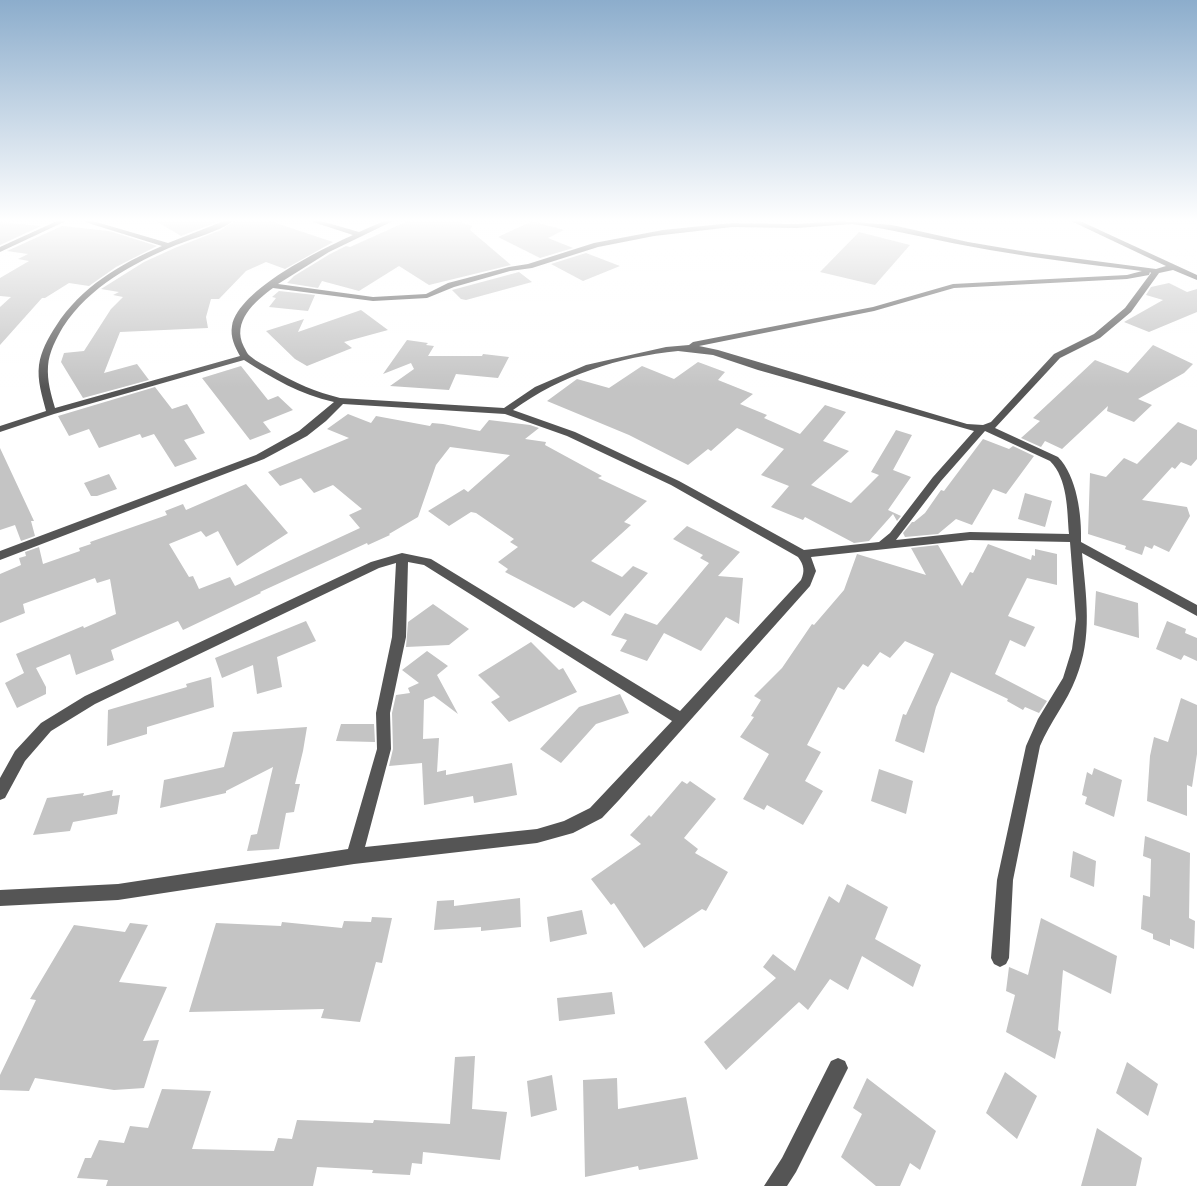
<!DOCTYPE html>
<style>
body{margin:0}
canvas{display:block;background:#fff}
</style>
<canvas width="1197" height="1186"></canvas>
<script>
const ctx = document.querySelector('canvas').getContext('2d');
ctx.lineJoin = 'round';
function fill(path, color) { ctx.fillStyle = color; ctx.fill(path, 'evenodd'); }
fill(new Path2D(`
 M156,221H220L181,236Z
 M235,221H270L333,242L285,269L266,262L246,271L219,299H211L206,317L208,328L120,332L104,373L137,364L149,380L83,398L61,362L64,353L84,351L111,309L123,297L113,295L119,292L101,289L144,262L177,247L221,230Z
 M408,221H457L472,226L470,230L511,265L429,285L399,266L359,291L322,281L318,288L287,283L294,276L330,254L346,246L350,247Z
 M532,221L564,230L548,238L573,248L540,258L498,237Z
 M0,222L41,226L0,245Z
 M62,226L109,231L157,246L116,267L89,286L69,283L45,298H42L0,345V307L11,297L0,296V278L29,261L18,259L28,254L7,251Z
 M859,232L910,245L875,285L820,272Z
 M586,253L620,266L583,281L551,264Z
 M519,272L532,282L466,300L461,299L452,290Z
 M1169,283L1187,292L1197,289V312L1149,332L1124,322L1163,300L1146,295L1151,287Z
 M279,291L315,295L308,311L269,307L276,298L272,297Z
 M361,310L388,330L344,342L352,348L307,366L295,359L266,331L304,319L298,332Z
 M407,340L428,343L426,345L434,346L428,356H482L483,354L509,357L498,378L456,374L449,390L390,386L414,369L411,363L383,374Z
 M1153,345L1193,364L1184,373L1138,399L1152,405L1134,422L1107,411L1108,406L1062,449L1045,441L1041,447L1021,438L1040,421L1033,418L1095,360L1128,373Z
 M698,362L725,372L718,380L753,394L740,404L767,415L764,418L800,434L825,405L846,412L823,441L849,451L811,485L851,503L879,475L871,472L896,430L912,435L893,470L911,477L888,510L901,516L897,521L893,514L869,541L854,543L805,517L803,520L771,507L789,486L761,475L784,449L737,428L711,451L708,449L688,465L629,435L547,401L577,379L609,388L642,366L674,379Z
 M241,366L268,400L278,396L293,410L263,422L271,432L250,440L202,378Z
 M155,387L172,409L187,404L205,433L184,440L197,459L175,467L154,434L142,438L140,434L99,448L89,429L69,436L58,416Z
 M348,414L371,423L376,416L430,426L432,423L443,424L480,431L489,420L530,425L539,428L525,439L546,442L545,445L602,476L598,478L647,501L624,522L631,525L591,561L622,577L633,566L648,573L610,616L583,601L574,608L505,572L508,569L498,562L518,547L510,542L514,539L476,513L471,512L449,526L428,511L464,489L468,492L510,455L450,447L436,465L418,517L389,534L390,535L368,545L367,543L260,592L261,593L183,630L178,621L111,650L114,660L76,675L70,654L36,668L46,687V694L17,708L5,683L24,673L16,654L83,626L84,628L116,614L110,579L97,583L95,578L23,604L25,613L0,623V574L21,565L19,558L26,556L25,552L39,547L43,564L80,551L79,548L91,544L90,542L167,515L165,511L183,504L186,510L246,484L288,533L237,566L218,531L206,537L201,531L169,544L189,577L193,576L199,589L230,577L235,586L360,528L349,515L362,509L333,485L314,493L301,478L280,486L268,472L349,438L327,429Z
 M1178,422L1197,430V459L1191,466L1181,462L1175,469L1172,467L1142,500L1187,507L1190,516L1169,552L1154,545L1152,549L1145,546L1142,555L1125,549L1126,546L1088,534L1090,473L1106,477L1124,458L1137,464Z
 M983,439L1009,449L1013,446L1034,456L1006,494L993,489L972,525L956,519L938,534L905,537L903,533L912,522H914L925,513L941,490L944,491Z
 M0,448L34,521H31L35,536L21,541L15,525L0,530Z
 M109,474L117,489L97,496H91L84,483Z
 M1025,493L1052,501L1045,527L1018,519Z
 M687,526L740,552L718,576L743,578L739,624L726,617L701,651L664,633L647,661L620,651L627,640L611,635L625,613L657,625L709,563L700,558L703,555L673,539Z
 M988,544L1031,560L1032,555L1035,556V549L1057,554V585L1027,578L1008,616L1035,627L1025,647L1010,640L995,674L1047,701L1039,713L1025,707L1023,710L1007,701L1008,699L951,672L936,707L924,753L895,741L903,714L906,715L934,654L905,641L890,658L880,652L868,667L863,664L844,690L838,687L807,745L821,752L805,781L823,791L803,825L767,805L764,810L743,799L769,754L740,737L754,717L751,716L761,700L754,696L782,668L812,624L814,625L844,590L857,554L926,575L911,548L938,545L962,586L970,572L973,573Z
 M1096,591L1138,603L1139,638L1094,625Z
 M433,604L469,629L449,645L406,647L408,622Z
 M306,621L316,641L277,657L282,687L257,694L253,665L222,678L215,658Z
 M1167,621L1186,629L1185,633L1197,638V661L1184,655L1181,660L1156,649Z
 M531,642L559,670L563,668L577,692L509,722L491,702L500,697L478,675Z
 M427,651L448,666L437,675L458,714L434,696L424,700L423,739L439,738L437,772L446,770V775L512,763L517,795L474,803L473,796L424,805L422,763L389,766L393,749L392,713L396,695L410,693L408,688L419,683L402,670Z
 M211,677L214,707L147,727V734L107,746L108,710L187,687L186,684Z
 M620,694L629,713L596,724L561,763L540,749L579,707Z
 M1181,698L1197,705V754L1192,787L1187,785V816L1147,801L1150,756L1154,737L1168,742Z
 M341,724H374L375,742L336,741Z
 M307,727L303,751L295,784H300L294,812L286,813L279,849L247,851L251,835L257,834L273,767L226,791V793L160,808L164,780L224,767L233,732Z
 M1094,768L1122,780L1114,817L1085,804L1087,797L1082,795L1087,772L1092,775Z
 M879,769L913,781L906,814L871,801Z
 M682,781L687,784L690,781L716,799L684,838L698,849L695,853L728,872L706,911L702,909L644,948L614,903L611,905L591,879L641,844L630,835L649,815L651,817Z
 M113,790L112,796L120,795L117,814L73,822L70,831L33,835L47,798L84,793L83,796Z
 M1145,836L1190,853L1189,918L1195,921L1194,949L1170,939V946L1153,939V934L1141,929L1143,895L1150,897L1151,859L1143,856Z
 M1073,851L1096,861L1094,887L1070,877Z
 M847,884L888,907L875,939L921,965L913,987L862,956L848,990L830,979L808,1010L799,1002L726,1070L704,1042L776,978L763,967L773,954L795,971L829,896L839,903Z
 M520,898L521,927L481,931V927L434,930L437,901L454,900V906Z
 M582,910L587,934L550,942L547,917Z
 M372,917L392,918L382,963L376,962L360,1022L321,1018L324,1009L189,1012L216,923L281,926L282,922L342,928L344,921L371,922Z
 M1041,918L1117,956L1111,994L1063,970L1058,1030L1061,1032L1055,1059L1006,1032L1015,995L1006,991L1009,967L1028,975Z
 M130,923L148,925L119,982L167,987L143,1041L159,1040L144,1088L114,1090L35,1078L29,1091L0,1090V1075L36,1000L30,999L74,925L125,932Z
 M612,992L615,1014L559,1021L557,998Z
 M475,1056L472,1109L507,1112L500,1160L423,1152L422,1164L412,1163L410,1175L372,1173L373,1170L317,1167L313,1186H106L108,1180L77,1178L85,1158H91L99,1140L124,1143L130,1126L148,1128L162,1089L211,1091L192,1149L274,1151L278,1138L292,1139L297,1120L373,1123L374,1120L450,1124L455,1057Z
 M1127,1062L1158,1084L1148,1116L1116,1093Z
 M1005,1072L1037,1096L1017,1139L986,1113Z
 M552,1075L557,1110L531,1117L527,1081Z
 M617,1078L618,1109L686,1097L698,1159L639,1170L638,1166L585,1177L583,1080Z
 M867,1078L936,1131L920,1170L910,1163L900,1186H876L841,1157L862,1114L853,1108Z
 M1097,1128L1142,1158L1136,1186H1081Z`), '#c4c4c4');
fill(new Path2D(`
 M57,221H66L0,252V247Z
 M84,221H93L168,243L224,221H233C218,232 194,238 176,245C132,264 90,286 63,327C56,339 49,352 48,366C47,381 51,394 55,408L240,356C235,347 230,337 232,326C239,289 320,250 353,235L313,222L312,221H321L359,232L384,221H393L329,252L278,284L373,297L426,294L448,283L509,267L528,264L594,243L663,230L732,223L796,224L842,221L892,225L968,242L1027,252L1156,269L1166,266L1071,221H1080L1197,275V280L1173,270L1159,273L1131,312L1100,338L1060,358L995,428L1058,457C1077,476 1082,516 1081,542L1197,605V616L1082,553C1086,596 1093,637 1076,678C1067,702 1050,722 1040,746L1013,880L1009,958L1006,964L1000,967L994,964L991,958L997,880L1026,746L1038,719L1063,678L1072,649L1076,619L1070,542L970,540L811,557L816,571L810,586L619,800L602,818L573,833L537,843L354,864L118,900L0,906V890L118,884L348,849L377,749L376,713L392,637L396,563L379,568L95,704L51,731L25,761L5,798L0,800V778L15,751L41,723L85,696L371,562L402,553L431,559L680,711L801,580C805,571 804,565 798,557L671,485L567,436L505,414L343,404L326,421L307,436L264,459L0,560V551L256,455L299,431L334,402C299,394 274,379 244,360L54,414L0,432V426L46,411C42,396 37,380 39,365C41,351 48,338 56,326C81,287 120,264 162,246L85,222ZM852,224C891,229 929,239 968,246C1026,257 1084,264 1142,271L1127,275L953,284L873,307L693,342L689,345L666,347L586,365L535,387L504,408L340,398C316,392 295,383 273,370C266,366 257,362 250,356C247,354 246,350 244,347C231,322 255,301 273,288L373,301L427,298L454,287L510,271L532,268L598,247L654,236L732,227L796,228ZM1150,272L1151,273L1125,308L1094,334L1054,354L991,422L983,425L967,424L718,350L699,346L874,311L954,288L1127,279L1149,275ZM678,351L713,355L758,370L974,431L933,477L890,533L879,542L804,550L679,481L575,432L513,410C561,375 619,357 678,351ZM985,431L1050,461C1068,479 1067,510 1069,534L970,532L896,540L941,481ZM408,562L424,565L672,721L590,808L564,821L537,829L365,847L391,749L390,713L406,637Z
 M838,1058L845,1061L848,1068L796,1172L787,1186H764L782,1158L831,1061Z`), '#555');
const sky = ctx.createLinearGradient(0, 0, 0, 387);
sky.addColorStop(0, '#8cadcc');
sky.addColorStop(0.57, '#fff');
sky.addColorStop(1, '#ffffff00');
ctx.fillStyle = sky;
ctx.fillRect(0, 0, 1197, 387);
</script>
